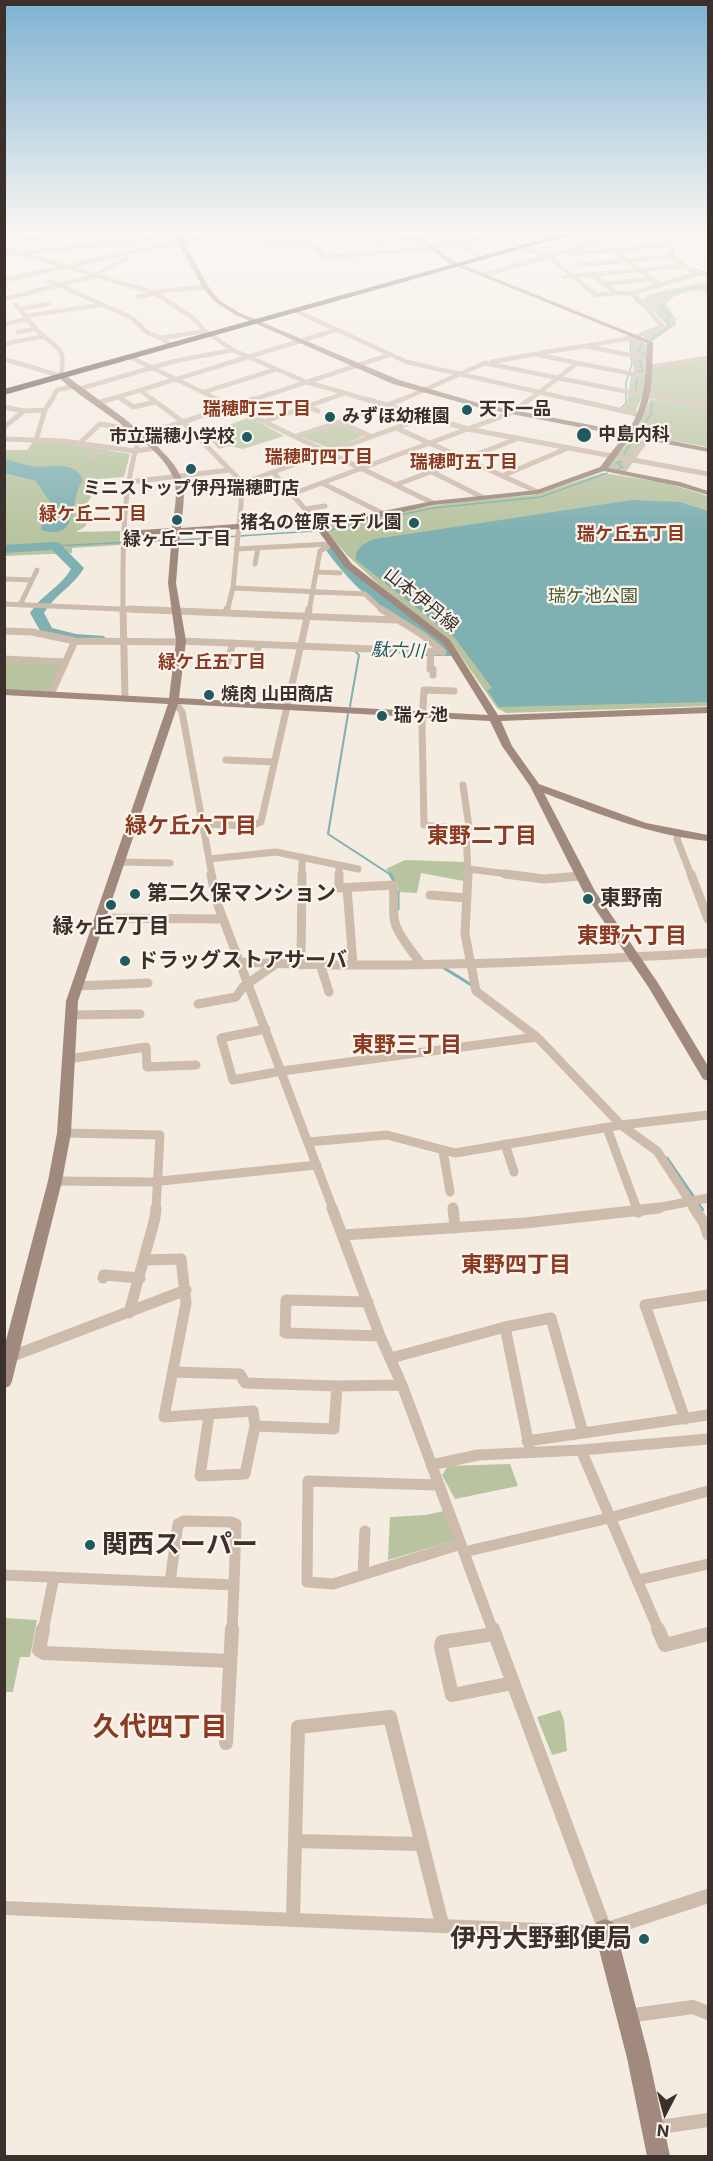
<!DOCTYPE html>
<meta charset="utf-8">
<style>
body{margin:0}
#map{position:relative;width:713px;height:2161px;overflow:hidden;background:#f4ebe1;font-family:Inter,sans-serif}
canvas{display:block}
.frame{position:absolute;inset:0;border:6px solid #3b302b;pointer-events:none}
.north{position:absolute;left:635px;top:2083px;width:60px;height:60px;-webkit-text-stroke:4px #fbf5ee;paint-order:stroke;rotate:186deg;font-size:16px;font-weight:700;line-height:24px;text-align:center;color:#3b302b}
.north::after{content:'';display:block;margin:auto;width:21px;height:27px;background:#3b302b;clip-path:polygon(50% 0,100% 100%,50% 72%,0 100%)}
</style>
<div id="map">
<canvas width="713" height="2161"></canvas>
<div class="frame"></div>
<div class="north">N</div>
</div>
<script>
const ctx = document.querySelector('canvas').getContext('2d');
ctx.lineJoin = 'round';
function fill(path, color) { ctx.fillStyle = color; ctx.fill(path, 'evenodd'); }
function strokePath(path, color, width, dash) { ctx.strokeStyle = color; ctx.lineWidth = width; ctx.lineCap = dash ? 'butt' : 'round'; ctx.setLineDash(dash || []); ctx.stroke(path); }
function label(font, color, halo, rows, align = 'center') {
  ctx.font = font + ' Inter,"Noto Sans JP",sans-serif'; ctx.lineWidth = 4.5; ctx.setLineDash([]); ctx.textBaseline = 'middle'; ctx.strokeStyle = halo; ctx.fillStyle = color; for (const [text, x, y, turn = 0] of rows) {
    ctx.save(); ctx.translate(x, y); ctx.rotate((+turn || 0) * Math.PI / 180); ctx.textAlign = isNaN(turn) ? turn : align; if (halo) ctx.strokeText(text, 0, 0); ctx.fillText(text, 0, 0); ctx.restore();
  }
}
fill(new Path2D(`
 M700,283H708V290C695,292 675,291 666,304L676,319V325L651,342L643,337L667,325L642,300L646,298V295Z
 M637,338L647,345L643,394L635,413L621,410L627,404L631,375L634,373L631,340Z
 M708,359V406L649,396L652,368Z
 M650,399L708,408V447L636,434Z
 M250,417L284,436L243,449L229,446L219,449L205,434Z
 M340,423L366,435L331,449L302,437Z
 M631,439L645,441L622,472L606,469Z
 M33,442L65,443L130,454L124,477L97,479V488L87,503L86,526L76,532L120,531V545L72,548V553L5,556V450H27Z
 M603,473L667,483L708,496V706L506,713L497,708L451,642L383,588L348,556L321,525L455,502L533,495Z
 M4,661L62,665L50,692L5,690Z
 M405,860L465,862L464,881L421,873L417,893L399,892L397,883L386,869Z
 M510,1464L518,1486L455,1499L442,1475L448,1466Z
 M444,1511L456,1540L388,1560L390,1517L426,1515Z
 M4,1618L37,1620L30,1657H20L13,1692H5Z
 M560,1710L564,1720L567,1751L552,1755L537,1717Z`), '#b8c4a0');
fill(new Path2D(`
 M5,459C14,461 23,465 32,466C50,469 76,458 83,481C68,497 82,542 42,530L41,526L51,517L52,505L36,481L5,473Z
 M632,500L680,502L708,511V702L499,707L487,690L492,688L455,638L356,560C355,547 365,543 375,539Z`), '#7fb0b2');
strokePath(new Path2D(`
 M690,268L704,272L701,273
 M672,292L708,285
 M635,294L632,295L639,304
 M652,339L669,327L666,320L669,316L660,305
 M635,392L638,372L643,371L640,361L644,353L638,351L643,343
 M620,409L626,403V382L632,364L630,341L633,339
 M638,434L651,414L652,403
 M624,455L632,441
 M617,470L623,467L617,463L622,461
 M180,540L329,530L433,508L541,497L607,473
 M55,546L168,540`), '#7fb0b2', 1.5);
strokePath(new Path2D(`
 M350,706L359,655L355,651
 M348,714L328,834L391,875`), '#7fb0b2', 2);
strokePath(new Path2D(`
 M390,874L395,883
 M398,892V909
 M444,968L473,986
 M667,1158L702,1209`), '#7fb0b2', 3);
strokePath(new Path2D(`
 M701,1208L702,1210`), '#7fb0b2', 4);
fill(new Path2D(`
 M55,542L59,543L84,568C74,586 54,595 44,613L52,628L76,634L104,636L106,639L104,642H76L42,634L30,613C41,595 61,587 71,569L52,550L4,553V545Z
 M332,546L336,547L354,568L397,606L434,628L454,650L456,653L454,656H415L413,653L415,650L438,649C423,633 407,625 389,613C365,597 342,573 326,550Z`), '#7fb0b2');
strokePath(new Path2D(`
 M254,233L267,243L308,241
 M299,233L324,256L330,257L431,248
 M368,233L378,246
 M496,233L523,248L548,256L596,295L616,293
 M574,234L600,241
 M302,236L338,233
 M623,239L669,234
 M4,241L85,233
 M375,241L419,238L441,233
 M457,242L482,259
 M429,246L500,235
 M4,248L155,293L192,317L205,331L233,350L306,382L345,393L323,401
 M612,249L659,285
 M570,254L669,245
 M4,255L143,240L177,234
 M580,265L672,256
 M592,274L616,293H633
 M694,274H708
 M483,275L629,233
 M564,277L683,266
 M4,280L220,233
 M50,281L132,318L148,333L163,339L170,345
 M604,284L651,279
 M705,291L708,293
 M138,297L162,291L205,287
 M4,299L95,276L126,258
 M20,309L48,304
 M296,311L407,362L578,401
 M26,316L100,305
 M4,324L29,319
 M18,332L36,329
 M161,338L205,331
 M4,344L44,336
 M585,346L636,337L662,326L633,293L696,274L672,256L669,233
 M540,353L585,346L649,359
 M130,357L221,401
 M4,359L61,376C66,347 60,351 41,334C32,326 24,314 16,305
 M492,362L535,354L577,363L558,378
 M577,363L648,377
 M649,367L708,358
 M558,378L675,401
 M79,389L175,361L233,350
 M140,390L154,401
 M204,392L277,369
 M345,393L371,401
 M119,397L124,401
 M51,401L57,390L75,386
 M105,401L336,330
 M249,401L389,355
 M399,401L485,363L558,378L528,401`), '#cdbbac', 4.5);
strokePath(new Path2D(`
 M122,399L133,407L156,402
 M152,399L183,422L230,470
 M217,399L433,503
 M366,399L468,429L708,474
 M571,399L641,415
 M667,399L708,407
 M298,402L318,411
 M97,403L110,399
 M4,407L24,411L45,410
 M266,421L328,399
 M340,422L403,399
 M4,427L24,411
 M396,428L465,459L398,484
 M297,436L340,422L370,436
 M4,439L63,441L134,451L156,448
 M36,440L45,410L52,399
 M80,443L100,424L131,429
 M92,458L108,448
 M431,458L449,452
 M465,459L538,492
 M465,459L516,439
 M273,472L426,417
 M432,472L484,498
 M622,473L647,439
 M502,476L568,448
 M129,482L230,470L243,483
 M243,483L273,472L316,522
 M322,483L384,514
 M292,494L511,413L530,399
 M305,509L325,506
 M236,549L330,544
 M255,564L258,548
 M316,572L340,573
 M4,579L32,580
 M233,588L365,594L383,611
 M4,604L165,611
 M20,605L37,570
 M123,611C123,553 121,491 140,436L253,399
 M227,611L233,588L243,483
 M309,611L320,551L332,544`), '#cdbbac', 5);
strokePath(new Path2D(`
 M123,609L125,698
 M129,609L395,620
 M226,613L227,609
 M4,631L32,632L75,641L181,642
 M181,641L443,652L424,636L381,609
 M431,652L430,669H433V675
 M4,659L65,662
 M253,666L259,645
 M226,668L233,643
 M454,691L424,690L422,724L424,825L466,829
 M51,694L75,641
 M174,701L182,712L212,875
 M226,760L274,762
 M463,785L469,827L466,829L468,875
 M203,824L251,826L261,822L309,609
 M678,834L677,839L691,875
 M209,859L276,852L358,869
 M119,862L170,863
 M339,866V875
 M468,869L517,875
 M302,875V857`), '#cdbbac', 7);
strokePath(new Path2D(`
 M211,874L216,900L333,1209
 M339,874V888L393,885C395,898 392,911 395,923C399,937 413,952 421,964
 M505,874L544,879L581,876
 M691,874L708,919
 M347,888L353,964
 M430,895L467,898
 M100,918L223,919
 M241,962C397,970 552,961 708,953
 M320,964L329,992
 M301,965L302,874
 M77,986L148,983
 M198,1004L236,997L243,987L277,963
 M70,1015L140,1014
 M266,1029L221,1038L233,1080L282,1071L537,1037L476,991L465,934L468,874
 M537,1037L621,1125
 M68,1059L146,1047L147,1067L196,1065
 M607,1128L637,1209
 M64,1133L160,1135L156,1209
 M308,1142L387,1135L455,1153L621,1125
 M505,1144L514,1172
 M443,1151L450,1192
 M55,1181L151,1182L317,1165
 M651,1209L708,1198
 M695,1209L657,1151L621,1125L708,1115`), '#cdbbac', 9);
strokePath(new Path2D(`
 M332,1208L380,1336L402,1385L493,1631
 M453,1208L455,1228
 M636,1208L638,1212
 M694,1208L704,1223L708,1235
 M343,1235L525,1223L659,1208
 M144,1260L181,1259L186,1303L164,1417L253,1411L255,1426L334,1429L337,1386L402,1385
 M103,1278L104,1275L140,1278
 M368,1302L286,1300L285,1333L380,1336
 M129,1313L155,1218L156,1208
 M505,1327L529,1445
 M10,1357L186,1290
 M391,1358L505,1327L551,1318L583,1433
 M173,1372L240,1374L245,1383L337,1386
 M209,1415L200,1476L245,1474L255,1426
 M685,1419L645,1305L708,1295
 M527,1441L708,1415
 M581,1450L659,1631
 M431,1465L478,1455L581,1450L708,1439
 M438,1485L308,1481L307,1582L333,1584L461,1544
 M464,1552L609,1518L708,1491
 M4,1575L234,1585L232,1631
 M363,1575L365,1531
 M638,1580L708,1564
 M170,1582L178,1524L184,1521L231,1522L236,1524L234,1585
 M43,1631L54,1577`), '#cdbbac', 11);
strokePath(new Path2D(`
 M43,1629L39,1650L44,1653L230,1661
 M493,1629L605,1930
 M658,1629L665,1645L708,1634
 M494,1634L442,1642L441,1647L452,1695L513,1683
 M226,1743L232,1629
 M295,1841L421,1844
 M4,1908L588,1932L605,1930L708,1896
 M293,1918L298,1727L390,1717L442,1924
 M627,2016L693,2007L708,2013
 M653,2128L708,2120`), '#cdbbac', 14);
fill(new Path2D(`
 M173,233H179L208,286L219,300L240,313L399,380L482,404L627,432C646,406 645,374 647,343L449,263L417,239V237H421L453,261L653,342C652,374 654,406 633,433L708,448V452L631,437L608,468L680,482L708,491V495L678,486L604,471L538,494L433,505L363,521L321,523L352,564L450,640L498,715L708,707V713L501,721L512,746L539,784L646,823L708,835V841C650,835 598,814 544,793L595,891L658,983L708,1066V1081L703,1079L649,988L583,891L530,786L502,746L490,721L178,704L78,1001L71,1133L62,1181L12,1381L10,1386L4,1388V1348L48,1181L57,1133L66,1001L168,704L4,695V689L169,698L176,641L168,583L172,533L125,537L121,534L125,531L172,528C174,512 179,492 173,477C160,442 86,404 57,376L64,374C93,397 169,445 181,477C187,492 182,512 181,528L363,515L433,501L537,490L600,467L624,436L481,408L393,384L236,315L215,302L203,288ZM313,524L346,568L444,644L488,715L179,698L186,641L176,583L180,533Z
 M605,1919L613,1922L616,1930L649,2058L670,2156H647L627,2058L594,1930L597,1922Z`), '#a18a7d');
fill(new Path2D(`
 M565,233H577L4,395V389Z`), '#5c4a42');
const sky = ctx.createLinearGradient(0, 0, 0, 536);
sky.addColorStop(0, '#7eb2d2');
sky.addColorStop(0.43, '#faf6f2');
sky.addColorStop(1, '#faf6f200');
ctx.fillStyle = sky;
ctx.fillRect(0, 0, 713, 536);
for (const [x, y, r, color] of [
 [467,410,6,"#1f5a5e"],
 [330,417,6,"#1f5a5e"],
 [584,435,8,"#1f5a5e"],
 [247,437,6,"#1f5a5e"],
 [191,469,6,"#1f5a5e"],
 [177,520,6,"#1f5a5e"],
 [414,523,6,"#1f5a5e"],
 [209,695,6,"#1f5a5e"],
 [382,716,6,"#1f5a5e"],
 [135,894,6,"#1f5a5e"],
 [588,899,6,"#1f5a5e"],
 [111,905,6,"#1f5a5e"],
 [125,961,6,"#1f5a5e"],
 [90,1545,6,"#1f5a5e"],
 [644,1939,6,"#1f5a5e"]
]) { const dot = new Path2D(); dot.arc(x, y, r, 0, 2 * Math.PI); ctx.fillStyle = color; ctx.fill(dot); strokePath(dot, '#fbf5ee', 2); }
label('bold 18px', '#8c3b22', '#fbf5ee', [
 ["瑞穂町三丁目",257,410],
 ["瑞穂町四丁目",319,458],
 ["瑞穂町五丁目",464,463],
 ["緑ケ丘二丁目",93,515],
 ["瑞ケ丘五丁目",631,535],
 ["緑ケ丘五丁目",212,663]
]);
label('bold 18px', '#3b302b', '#fbf5ee', [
 ["天下一品",479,410],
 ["みずほ幼稚園",342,417],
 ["中島内科",598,435],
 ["市立瑞穂小学校",235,437,"right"],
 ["ミニストップ伊丹瑞穂町店",191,489,"center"],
 ["猪名の笹原モデル園",402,523,"right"],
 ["緑ヶ丘二丁目",177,540,"center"],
 ["焼肉 山田商店",221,695],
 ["瑞ヶ池",394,716]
], 'left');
label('18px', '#4a5a2e', '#fbf5ee', [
 ["瑞ケ池公園",593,597]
]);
label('18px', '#3b302b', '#fbf5ee', [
 ["山本伊丹線",421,600,39]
]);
label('italic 18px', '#1f5a5e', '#fbf5ee', [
 ["駄六川",398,651,2]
]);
label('bold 21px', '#3b302b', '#fbf5ee', [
 ["第二久保マンション",147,894],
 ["東野南",600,899],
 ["緑ヶ丘7丁目",111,927,"center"],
 ["ドラッグストアサーバ",137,961]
], 'left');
label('bold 22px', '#8c3b22', '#fbf5ee', [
 ["緑ケ丘六丁目",191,826],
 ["東野二丁目",482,836],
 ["東野六丁目",632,936],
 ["東野三丁目",407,1045],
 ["東野四丁目",516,1265]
]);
label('bold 26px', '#3b302b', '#fbf5ee', [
 ["関西スーパー",102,1545],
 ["伊丹大野郵便局",632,1939,"right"]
], 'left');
label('bold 27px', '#8c3b22', '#fbf5ee', [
 ["久代四丁目",160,1728]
]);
</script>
